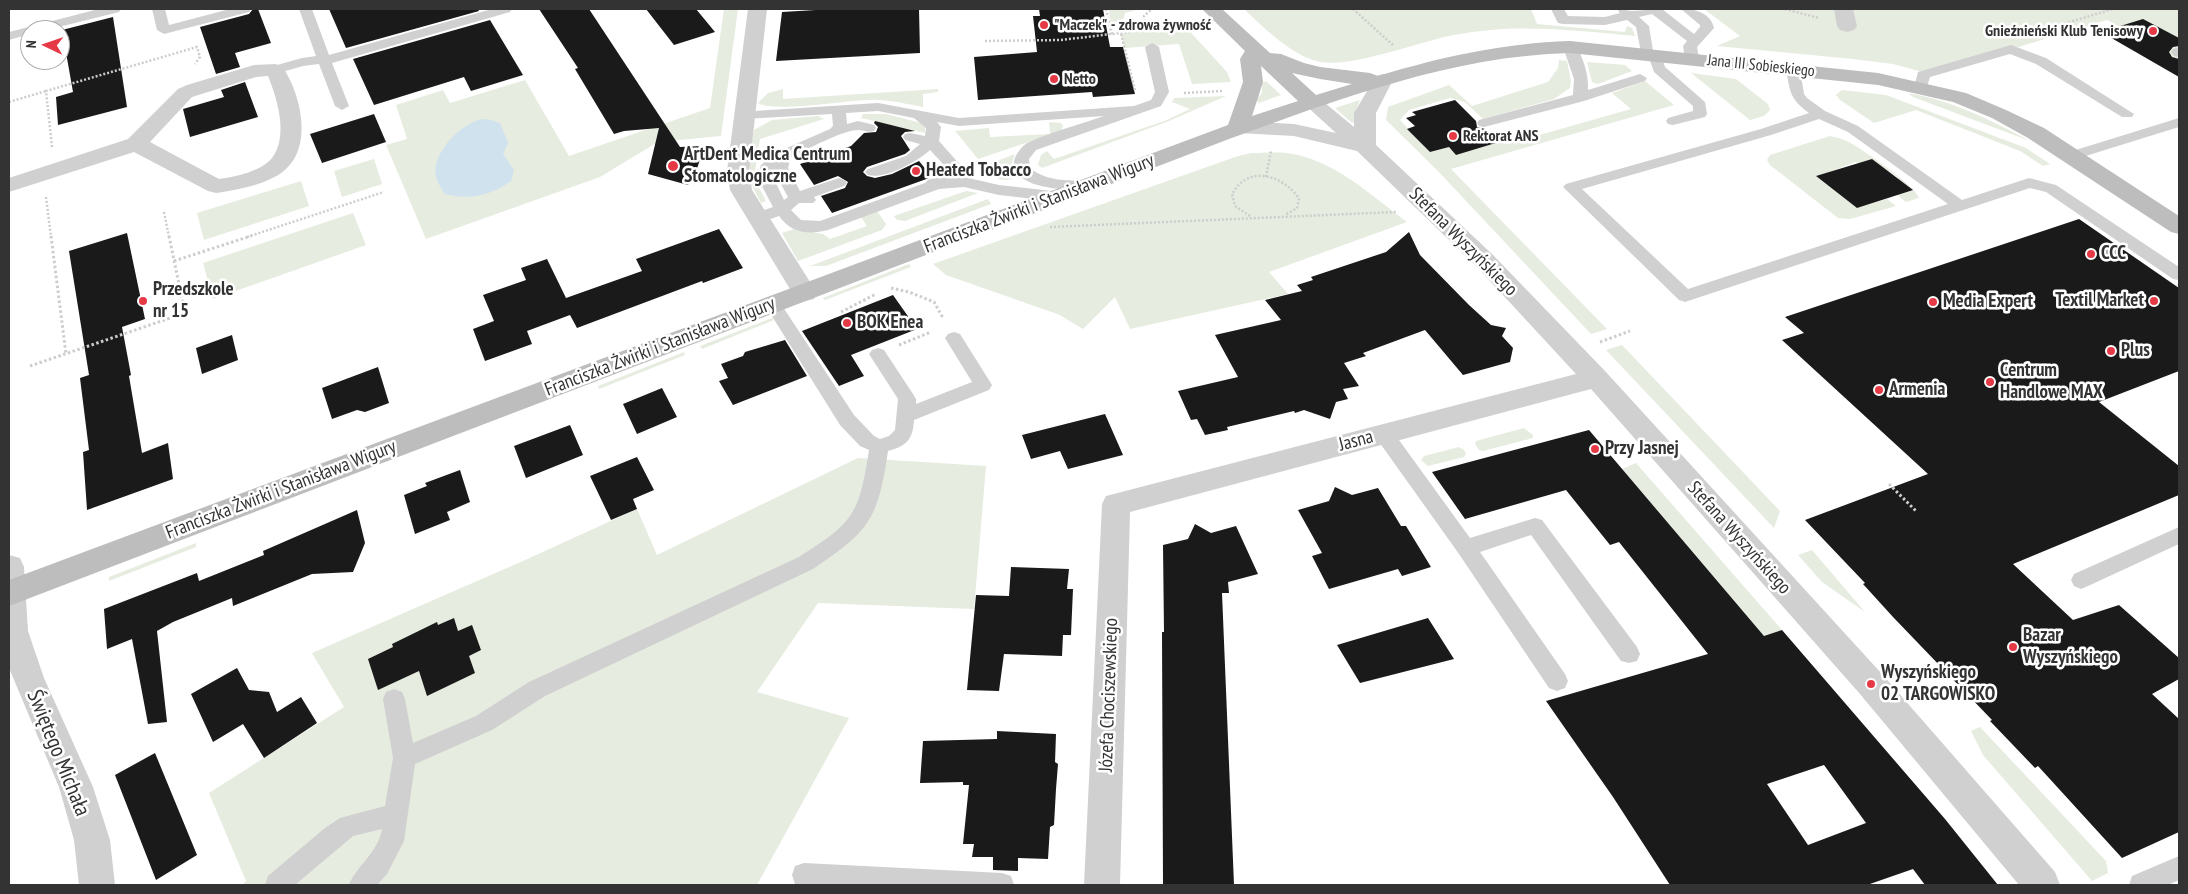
<!DOCTYPE html>
<meta charset="utf-8">
<style>
body{margin:0}
#map{position:relative;width:2188px;height:894px;overflow:hidden;background:#fff;font-family:"PT Sans Narrow",sans-serif}
canvas{display:block}
.frame{position:absolute;inset:0;border:10px solid #333;pointer-events:none}
.north{position:absolute;left:20px;top:20px;width:50px;height:50px;box-sizing:border-box;background:#fff;border:1px solid #adadad;border-radius:50%;rotate:273deg;font-size:14px;font-weight:700;line-height:20px;text-align:center;color:#333}
.north::after{content:'';display:block;margin:auto;width:18px;height:22px;background:#e63946;clip-path:polygon(50% 0,100% 100%,50% 72%,0 100%)}
</style>
<div id="map">
<canvas width="2188" height="894"></canvas>
<div class="frame"></div>
<div class="north">N</div>
</div>
<script>
const ctx = document.querySelector('canvas').getContext('2d');
ctx.lineJoin = 'round';
function fill(path, color) { ctx.fillStyle = color; ctx.fill(path, 'evenodd'); }
function strokePath(path, color, width, dash) { ctx.strokeStyle = color; ctx.lineWidth = width; ctx.lineCap = dash ? 'butt' : 'round'; ctx.setLineDash(dash || []); ctx.stroke(path); }
function label(font, color, halo, rows, align = 'center') {
  ctx.font = font + ' "PT Sans Narrow",sans-serif'; ctx.lineWidth = 5; ctx.setLineDash([]); ctx.textBaseline = 'middle'; ctx.strokeStyle = halo; ctx.fillStyle = color; for (const [text, x, y, turn = 0] of rows) {
    ctx.save(); ctx.translate(x, y); ctx.rotate((+turn || 0) * Math.PI / 180); ctx.textAlign = isNaN(turn) ? turn : align; if (halo) ctx.strokeText(text, 0, 0); ctx.fillText(text, 0, 0); ctx.restore();
  }
}
fill(new Path2D(`
 M724,9H738L721,136L658,142L600,177L426,239L386,145L407,139L396,105L443,90L450,103L525,80L569,156L710,108Z
 M1109,9H1139L1125,13L1124,18L1111,25Z
 M1244,9H1531L1537,24L1625,32L1627,26L1632,28L1635,36C1573,30 1515,23 1454,35C1417,42 1356,67 1321,62C1293,57 1264,28 1244,9Z
 M1704,9H2179V61L2107,20L1930,74L1893,64L1853,59L1717,46L1740,36Z
 M1182,23L1227,72L1231,82L1192,84L1179,44L1124,48L1121,34Z
 M1559,60L1567,61L1571,81L1570,88L1554,99L1483,119L1465,102L1450,98L1409,110L1400,120L1430,152L1449,147L1457,154L1499,142L1508,144L1631,109L1612,93L1645,81L1674,105L1451,169L1607,329L1591,334L1437,170L1386,120L1388,107L1449,85L1472,106L1548,82L1558,68Z
 M1587,62L1625,65L1632,71L1598,84L1592,82Z
 M1691,73L1736,79L1768,104L1770,110L1764,116L1750,120Z
 M1266,81L1281,95L1259,103L1256,100L1262,93V83Z
 M783,89V99L938,89V92L923,94V107C905,104 887,99 869,100C846,100 774,113 758,103L768,93Z
 M1842,90L1886,95L2026,148L2050,164L2043,166L2020,151L1916,110L1874,123L1840,100L1836,95Z
 M1908,93C1951,100 1991,120 2030,141L1913,97Z
 M1226,96L1169,121L1042,168L1038,165L1041,155L1047,151L1054,159L1167,120L1190,109L1172,102L1174,98Z
 M1360,100L1354,115L1355,122L1352,123L1335,108Z
 M863,114H886L921,123L925,126V133L861,118Z
 M818,116L824,119L760,139L754,178L766,201L761,203L749,180L748,168L754,130L772,120Z
 M1049,122L1061,123L1063,126L1061,131L978,159L955,131L989,128L990,137L1050,134Z
 M1830,136C1836,137 1843,139 1849,142C1862,149 1917,187 1919,198L1906,202L1897,195L1912,190L1897,179L1899,178L1889,171L1855,162L1817,177L1857,208L1887,199L1896,206L1850,219L1838,218L1770,165L1767,160L1770,155Z
 M1252,153C1263,153 1275,152 1287,153C1335,160 1369,194 1407,222L1269,272L1288,294L1130,329L1115,297L1083,329L1060,315L946,275L933,264L1238,156Z
 M1015,154L1010,169L1012,179C1000,183 988,175 981,167Z
 M374,159L382,184L342,197L334,171Z
 M301,181L309,206L204,240L197,213Z
 M966,191L978,193L905,221L897,220L894,216Z
 M988,199L991,204L826,266H810Z
 M877,211L886,224L882,230L798,261L782,233L794,229L823,234L830,239L867,226L861,217Z
 M353,213L366,245L213,299L203,263Z
 M909,264L911,267L825,300L823,298Z
 M772,318L774,320L702,349L700,346Z
 M1622,345L1780,511L1774,528L1606,350Z
 M684,352L685,355L599,389L598,386Z
 M1524,428L1533,435V438L1483,451L1479,450L1475,444L1476,441Z
 M1459,447L1464,450L1466,454L1464,457L1428,466L1421,460L1424,456Z
 M858,458L986,466L974,609L818,603L757,692L849,718L757,885H242L246,881L209,793L344,707L312,653L523,561L637,509L657,555Z
 M1636,463L1782,630L1764,636L1622,469Z
 M196,543V547L109,581V577Z
 M1812,550L1865,612L1822,582L1798,555Z
 M1980,727L2106,861L2108,873L2092,881L1983,755L1971,731Z`), '#e6ecdf');
fill(new Path2D(`
 M481,119L491,120L500,123L508,143L503,154L514,170L511,181C490,196 470,200 445,194C440,187 433,175 436,165C442,144 460,126 481,119Z`), '#cfe2ee');
fill(new Path2D(`
 M253,9H258L271,43L235,53L240,67L216,74L200,27L249,14Z
 M329,9H478L479,11L346,48Z
 M539,9H589L680,147L702,146L699,154H702L695,174L688,185L648,174L659,128L624,131L614,134L575,69L578,68Z
 M646,9H696L715,32L674,45Z
 M832,9H919L920,53L776,61L782,12Z
 M1039,9H1103L1110,47H1123L1135,94L1093,97L1092,92L978,100L974,57L1037,52L1033,16H1040Z
 M113,17L127,107L58,125L56,97L73,92L62,30Z
 M2143,19L2179,38V46L2173,47L2169,52L2172,57L2179,59V77L2101,32Z
 M490,20L523,75L471,91L464,77L374,105L353,59Z
 M245,82L258,117L190,137L183,109L224,97L221,90Z
 M1455,100L1476,121L1477,127L1485,129L1499,142L1456,155L1449,147L1430,152L1407,129L1415,126L1406,118L1416,115L1412,112Z
 M374,114L386,142L322,163L310,134Z
 M875,121L915,131L905,132L901,136L910,150L905,154L867,167L863,172L867,176L875,178L892,174L919,161L932,177L832,213L821,196L845,188L848,182L838,176L814,185L800,164L851,146L864,133L876,132L878,127L874,123Z
 M1872,159L1913,190L1857,208L1816,176Z
 M2079,219L2179,288V371L2099,402L2179,466V495L2013,564L2073,620L2119,605L2179,658V679L2152,694L2179,719V832L2122,858L2038,766L2035,768L1990,721L1992,720L1893,617L1863,584L1865,583L1805,520L1928,474L1782,340L1804,333L1785,317Z
 M719,229L743,268L703,283L702,281L577,328L570,315L527,331L532,344L485,361L473,329L494,321L483,295L526,280L521,268L547,259L566,298L642,271L636,259Z
 M1409,232L1420,255L1469,305L1491,325L1506,328L1502,336L1513,348L1510,362L1463,375L1425,330L1363,353L1366,356L1344,363L1359,386L1343,389L1348,399L1336,402L1330,419L1304,410L1295,413L1294,411L1227,427L1228,430L1205,435L1197,419L1191,420L1178,391L1238,377L1215,335L1281,320L1265,300L1302,291L1297,285L1313,280L1311,277L1386,252Z
 M127,233L145,319L122,327L131,375L129,376L142,453L168,443L173,479L87,510L83,452L89,450L80,378L89,375L69,251Z
 M893,295L917,329L851,355L864,376L839,386L802,331Z
 M232,335L238,360L202,374L196,348Z
 M785,340L807,376L733,405L719,381L728,378L721,364L743,356L745,352Z
 M378,367L389,403L365,412L357,410L332,419L322,388Z
 M662,388L677,417L637,434L623,404Z
 M1105,414L1123,455L1068,469L1060,451L1031,459L1022,435Z
 M570,425L583,455L526,478L514,446Z
 M1589,430L1764,636L1782,630L1945,819L1998,885H1925L1913,869L1867,885H1670L1613,797L1546,701L1708,654L1619,542L1610,545L1566,490L1465,519L1432,472ZM1824,765L1866,823L1808,845L1767,784Z
 M637,457L654,490L633,499L637,509L611,520L590,476Z
 M460,470L470,502L447,512L450,520L415,534L404,495L427,486L425,483Z
 M1335,487L1352,495L1378,488L1401,526H1406L1431,567L1402,576L1398,569L1329,589L1312,556L1322,553L1298,510L1329,501Z
 M357,510L365,543L353,572L312,574L233,606L232,598L173,622L157,631L167,722L148,724L132,639L107,649L104,609L197,573L199,581L264,555L263,551Z
 M1195,524L1211,533L1236,526L1258,574L1228,582L1229,593H1222L1234,885H1163L1162,632H1164L1163,545L1188,539Z
 M1011,567L1069,569L1067,589H1073L1071,635H1063L1062,656L1004,654L999,691L967,690L976,595L1009,596Z
 M454,618L458,631L472,625L481,650L469,656L475,673L427,696L419,671L378,690L368,659L393,647L392,644L437,622L438,625Z
 M1428,618L1454,659L1360,683L1337,645Z
 M237,668L249,690L269,692L277,712L301,697L317,723L264,758L243,724L213,742L191,694Z
 M997,731L1056,734L1055,762L1058,764L1056,789L1054,825L1050,827L1048,859L1018,858V871L993,870V857H972L974,844H963L969,785H963V782L920,783L923,741L997,739Z
 M155,753L197,855L156,880L115,775Z`), '#1a1a1a');
strokePath(new Path2D(`
 M1106,9L1112,35
 M1353,9L1393,45
 M1785,9L1819,18
 M1160,27L1189,23
 M1147,29L1144,16L1152,9
 M1121,34L1135,90
 M2030,34L2113,9
 M985,41L1061,40L1137,31
 M1184,93L1222,91
 M9,102L46,91
 M52,147L46,91L197,47L200,57L195,64
 M1266,177L1271,151
 M46,197L51,237
 M164,212L169,237
 M1250,216L1235,206L1232,194C1235,190 1238,184 1242,182C1261,167 1289,182 1299,199L1297,208L1285,215
 M1050,227L1396,212
 M247,237L384,192`), '#cdcdcd', 2.5, [2, 2]);
strokePath(new Path2D(`
 M51,236L66,354
 M174,261L251,236
 M891,288L909,292L934,302L943,318
 M841,312L876,294
 M1600,342L1630,331
 M899,345L931,332
 M30,366L185,313L169,236
 M1889,484L1916,511`), '#cdcdcd', 3, [2.5, 2.5]);
fill(new Path2D(`
 M99,9H121L119,12L47,30H30V34L9,40V32Z
 M152,9H165L169,25L230,9H251L249,12L164,34L157,30Z
 M299,9H312L329,55L492,9H512L510,12L332,63L349,106L342,110L335,106L319,64L303,66L275,74L268,70L270,67L302,58L316,56Z
 M1551,9H1564L1568,16L1605,17L1620,13L1617,9L1632,11L1662,9L1694,34L1700,27V25L1681,9C1694,8 1711,13 1714,28L1697,47L1699,58L1692,62L1685,58L1683,46L1687,41L1652,14L1639,17L1649,26L1653,51L1660,52L1665,67L1705,102L1707,114L1705,117L1673,125L1668,124L1666,121L1668,118L1693,111V106L1654,72L1649,58L1642,57L1636,27L1627,20L1605,25L1563,24L1558,23Z
 M1152,43L1159,47L1169,92L1161,106L1036,150L1029,159L1030,168C1047,182 1068,180 1089,181L1094,183L1097,186L1094,189L1089,191C1069,189 1013,191 1014,161C1015,155 1022,146 1027,143C1048,133 1081,124 1104,116L959,126L937,122L941,127L939,141L962,167L952,178L964,177L999,185L1061,192L1066,194L1069,197L1066,200L1061,202L999,195L964,187L939,189L828,230C808,235 791,233 779,216L759,223L753,222L751,218L753,214L773,207L757,177L761,165L773,154L830,129L833,126L832,114L744,119L739,118L737,115L739,112L878,103L959,118L1134,106L1151,100L1155,92L1145,47ZM878,111L914,118L926,128L925,136L910,133L905,134L903,137L905,140L920,144L906,156L868,169L865,172L868,175C885,180 918,161 930,150L946,167L934,178L928,180L925,183L820,221L801,220L791,210L799,203H813L816,200L814,197L844,186L847,183L844,180L839,178L800,191L788,168L791,157C806,150 843,130 858,130C864,130 868,133 874,131L876,128L874,125L858,121L847,124L846,113ZM774,172L788,197L784,200L773,177Z
 M1570,43L1575,44C1583,57 1589,75 1588,90L1640,74L1647,78L1645,81L1584,101L1484,127L1479,126L1477,123L1479,120L1573,95L1574,79L1563,47Z
 M2011,45L2046,58L2134,114L2132,117H2122L2036,64L2010,54L1930,77L1926,90H1916L1914,87L1918,72Z
 M2179,48V57L2174,56L2171,52L2173,49Z
 M1793,65L1800,69L1804,94L1807,98L1825,111L1858,126L1962,200L2029,178L2056,185L2179,267V280L2173,279L2046,192L2030,188L1691,300L1685,302L1679,300L1563,187L1566,184L1761,129L1809,113C1790,99 1790,92 1786,69ZM1819,119L1848,132L1948,204L1688,289L1582,189L1771,135Z
 M2179,118V127L2076,159H2066L2064,156L2066,153Z
 M773,299L779,301L854,415L874,436L880,439L889,436L895,430L898,399L869,354L872,350L878,348L884,350L913,394L916,399V404L972,382L945,338L948,334L954,332L960,334L992,385L989,390L914,420C913,439 907,446 888,451C878,519 870,531 813,569L545,696L492,730L415,764L404,841L387,874L377,885H349C357,865 378,853 382,829L353,836L295,885H265L268,876L325,828L340,818L385,806L393,758L383,699L386,692L394,689L402,692L405,699L413,743L476,716L529,682L799,557C854,522 859,515 869,450L860,446L840,425L765,305L767,301Z
 M1384,427L1391,429L1470,538L1535,518L1542,520L1637,647L1640,654L1637,661L1629,663L1621,661L1531,535L1480,552L1565,674L1568,681L1565,688L1557,691L1549,688L1459,554L1377,439L1375,434L1377,429Z
 M2179,527V544L2088,586L2081,589L2074,586L2071,580L2074,574Z
 M2179,856V880L2168,885H2129L2132,876Z
 M804,863L1002,873L1011,876L1014,885H799L795,884L792,875L795,866Z`), '#d0d0d0');
fill(new Path2D(`
 M748,9H767L749,171L752,190L817,293L814,299L805,301L796,299L730,190L727,171Z
 M1834,9H1853L1857,26L1854,30L1847,32L1840,30L1837,26Z
 M275,64L282,66C300,92 314,145 285,170C269,184 237,190 216,193L208,191L134,152L9,192V178L128,139L178,89L187,85L254,65ZM268,76C277,98 289,136 272,158C262,171 235,177 219,179L150,142L192,97L256,77Z
 M1383,74L1390,76L1393,80L1376,113V145L1493,255L1605,371L1882,674L2055,872L2060,885H2019L1860,694L1591,389L1130,512L1120,885H1084L1102,504L1106,496L1576,374L1477,267L1357,151L1294,136L1238,133L1230,132L1227,127L1230,122L1238,121L1294,124L1336,133L1302,102L1305,98L1312,96L1319,98L1354,127V113L1376,76Z
 M9,555L20,558L24,567L28,631L44,678L93,787L110,840L115,885H79L74,840L59,787L9,668Z`), '#d0d0d0');
fill(new Path2D(`
 M1202,9H1222L1270,53L1281,54L1304,63L1320,67L1370,73L1378,76C1441,57 1504,43 1570,41L1878,73L1966,93L2006,110L2044,128L2179,216V234L2171,232L2028,138L1992,118L1953,102L1878,85L1570,53C1452,56 1339,99 1229,139L9,606V580L1228,125L1243,82L1240,59L1245,51ZM1261,66L1298,101L1252,116L1263,82ZM1292,73L1320,79L1352,84L1316,95Z`), '#bdbdbd');
for (const [x, y, r, color] of [
 [1044,25,5,"#e63946"],
 [2153,31,5,"#e63946"],
 [1054,79,5,"#e63946"],
 [1453,136,5,"#e63946"],
 [673,166,6,"#e63946"],
 [916,171,5,"#e63946"],
 [2091,254,5,"#e63946"],
 [143,301,5,"#e63946"],
 [2154,301,5,"#e63946"],
 [1933,302,5,"#e63946"],
 [847,323,5,"#e63946"],
 [2111,351,5,"#e63946"],
 [1990,382,5,"#e63946"],
 [1879,390,5,"#e63946"],
 [1595,449,5,"#e63946"],
 [2013,647,5,"#e63946"],
 [1871,684,5,"#e63946"]
]) { const dot = new Path2D(); dot.arc(x, y, r, 0, 2 * Math.PI); ctx.fillStyle = color; ctx.fill(dot); strokePath(dot, '#fff', 2); }
label('bold 16px', '#333', '#fff', [
 ["\"Maczek\" - zdrowa żywność",1054,25],
 ["Gnieźnieński Klub Tenisowy",2143,31,"right"],
 ["Netto",1064,79],
 ["Rektorat ANS",1463,136]
], 'left');
label('16px', '#333', '#fff', [
 ["Jana III Sobieskiego",1761,66,6]
]);
label('bold 19px', '#333', '#fff', [
 ["ArtDent Medica Centrum",684,155],
 ["Stomatologiczne",684,177],
 ["Heated Tobacco",926,171],
 ["CCC",2101,254],
 ["Przedszkole",153,290],
 ["nr 15",153,312],
 ["Textil Market",2144,301,"right"],
 ["Media Expert",1943,302],
 ["BOK Enea",857,323],
 ["Plus",2121,351],
 ["Centrum",2000,371],
 ["Handlowe MAX",2000,393],
 ["Armenia",1889,390],
 ["Przy Jasnej",1605,449],
 ["Bazar",2023,636],
 ["Wyszyńskiego",2023,658],
 ["Wyszyńskiego",1881,673],
 ["02 TARGOWISKO",1881,695]
], 'left');
label('19px', '#333', '#fff', [
 ["Franciszka Żwirki i Stanisława Wigury",1039,204,-21],
 ["Stefana Wyszyńskiego",1463,242,45],
 ["Franciszka Żwirki i Stanisława Wigury",660,347,-21],
 ["Jasna",1356,441,-15],
 ["Franciszka Żwirki i Stanisława Wigury",281,490,-21],
 ["Stefana Wyszyńskiego",1739,538,48],
 ["Józefa Chociszewskiego",1109,695,-88]
]);
label('22px', '#333', '#fff', [
 ["Świętego Michała",58,753,68]
]);
</script>
